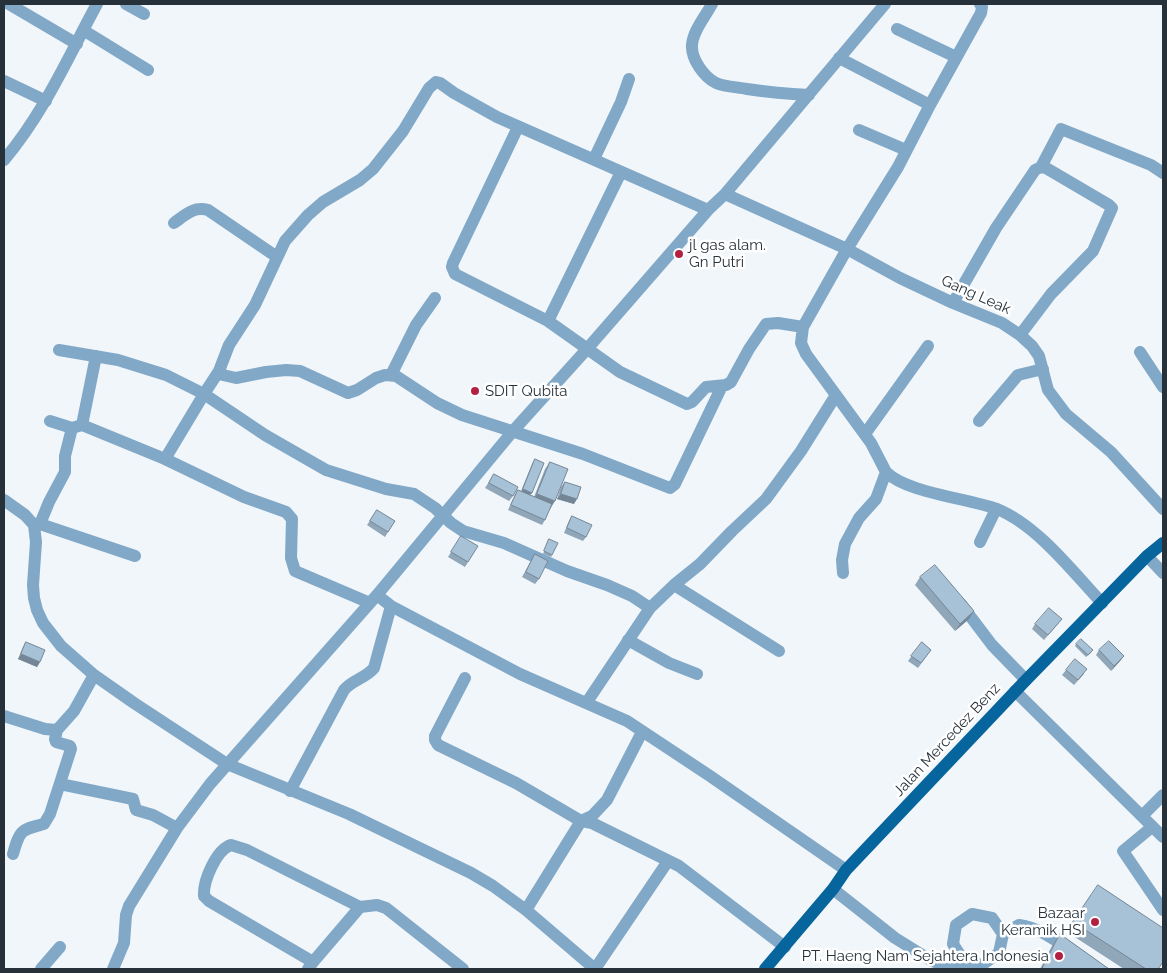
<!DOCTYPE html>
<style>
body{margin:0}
#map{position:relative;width:1167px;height:973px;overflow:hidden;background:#f1f6fa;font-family:Raleway,sans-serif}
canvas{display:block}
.frame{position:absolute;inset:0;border:5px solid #27313a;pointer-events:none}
</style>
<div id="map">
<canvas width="1167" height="973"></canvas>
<div class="frame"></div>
</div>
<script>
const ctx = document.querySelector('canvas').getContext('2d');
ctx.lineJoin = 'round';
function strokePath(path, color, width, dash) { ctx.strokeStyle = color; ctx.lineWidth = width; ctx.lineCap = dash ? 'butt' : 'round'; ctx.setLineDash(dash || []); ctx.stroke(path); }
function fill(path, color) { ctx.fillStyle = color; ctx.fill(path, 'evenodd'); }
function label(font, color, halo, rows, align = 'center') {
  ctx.font = font + ' Raleway,sans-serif'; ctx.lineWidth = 5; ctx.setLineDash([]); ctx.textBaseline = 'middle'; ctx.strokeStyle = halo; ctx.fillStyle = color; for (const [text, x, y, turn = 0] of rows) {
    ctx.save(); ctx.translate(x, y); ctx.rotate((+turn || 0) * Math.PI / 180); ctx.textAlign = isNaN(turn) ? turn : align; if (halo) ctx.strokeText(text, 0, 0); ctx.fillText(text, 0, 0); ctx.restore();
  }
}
strokePath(new Path2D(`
 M9,4L77,44
 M126,4L144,14
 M712,4C705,17 693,31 692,45C691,59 704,77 716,83C726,87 737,87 747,89C767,92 788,94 809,95
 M980,4L982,7L981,13L930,105L898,167L847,249L803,327L801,343L806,354L871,443L886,472C907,493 967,498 997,509C1037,525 1073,572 1102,603
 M897,29L956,57
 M83,30L148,70
 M839,58L930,105
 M4,81L46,101
 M518,127L453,263L452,267L455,274L548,321L620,372L687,404L692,402L706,387L726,385L731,382L749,349L766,324L778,323L803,327
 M859,130L906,150
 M594,159L621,102L629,79
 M4,160C44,113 68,57 97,4
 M1041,167L1061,129L1151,165L1163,173
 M725,194L847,249L900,278L953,303L1002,323L1020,335L1032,346L1039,356L1048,390L1066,414L1111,452L1163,509
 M708,210L497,117L454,93L440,83L436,82L429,88L403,131L373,169L360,180L323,202L308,215L285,241L255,305L229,345L219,371L223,375L236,378L266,372L286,370L300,371L348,393L357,390L376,378L385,375L396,376L437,403L462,415L583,454L670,488L675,484L722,386
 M174,223C185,215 194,206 208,210L277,257
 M953,303L996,228L1035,170L1041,167L1046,168L1109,205L1112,208L1093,251L1051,294L1020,335
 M548,321L621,172
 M59,350L118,360L166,375L204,394L265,435L326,470L386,489L414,494L435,508L451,523L463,531L504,543L567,571L607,585L632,596L650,608
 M1140,352L1163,387
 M391,375L416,325L435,298
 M50,421L72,428
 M979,421L1018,375L1043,369
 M82,425L165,459L244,497L286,512L292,519L291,558L295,571L370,603
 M865,434L928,346
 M165,459L204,394L219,371
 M4,500L25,515L34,525L36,542L33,585L34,598L37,610L43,623L61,646L94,675L134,703L227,764L349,814L471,873L493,886L526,910L595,969
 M40,524L49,502L65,472V456L72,428L82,425L96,356
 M34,525L40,524L135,556
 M980,542L996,509
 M1147,556L1163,573
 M843,573L842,560L845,544L859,518L876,499L886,472
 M674,585L779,651
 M377,595L391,606L520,674L627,721L710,776L846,870
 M961,604L992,645L1026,680
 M628,640L669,663L697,674
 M465,678L435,736V740L438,745L516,783L581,821L592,823L679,866L785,947
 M1015,691L1163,837
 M587,702L650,608L674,585L700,564L732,531L766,499L801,451L836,395
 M4,716L45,729L57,730L74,711L94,675
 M60,784L133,799L136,810L153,815L177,828
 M290,791L344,690C352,680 366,678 374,668L391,606
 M1143,815L1163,795
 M1152,827L1123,851L1163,910
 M13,854C20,829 21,830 44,824L50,814L71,749L70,746L56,742L55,739L57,730
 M833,889L895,938L932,961L957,969
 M526,910L581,821L592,816L607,800L642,732
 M972,914L992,918L1003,934L999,953L983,964L967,966L953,944L956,925Z
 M1003,934L1019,925C1041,929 1050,937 1069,949
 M313,962L360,907L377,905L386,908L463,969
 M41,969L60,947
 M113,969L124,943L126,915L129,906L177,828L210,784L377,595L513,431L587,349L708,210L725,194L885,4
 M308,969L313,962L209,901L204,896C203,881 216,850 231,845L247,850L360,907
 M595,969L668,861`), '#82a8c8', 12);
strokePath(new Path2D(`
 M765,969L833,889L846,870L1026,680L1147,556L1163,543`), '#07659d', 12);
fill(new Path2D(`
 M535,459L532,493L530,495L534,497L545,469L550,462V508L545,520L542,525L508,510L515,495L518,490L521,491L532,464Z
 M494,474L513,496L509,501L485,488Z
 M565,482L574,504L557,499L561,487Z
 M377,510L388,532L385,537L367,525Z
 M572,516L586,537L583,541L564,533L569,521Z
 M549,539L552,555L551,557L543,554Z
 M458,541L468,562L465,567L448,557Z
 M535,554L539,579L535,584L522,577Z
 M920,577L974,611L969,619L955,631L915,585Z
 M1062,619L1044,640L1032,629L1035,624Z
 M26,642L40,662L37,667L18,659L23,647Z
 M922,642L931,650L918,668L908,661Z
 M1076,644L1091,653L1086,657L1075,646Z
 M1099,650L1124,656L1120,661L1111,671L1096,655Z
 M1066,670L1084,674L1074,685L1062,675Z
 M1091,895L1158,969H1124L1067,932Z
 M1060,934L1109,969H1040L1053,944Z`), '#90a6b9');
fill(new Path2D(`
 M523,489L532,493L528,497L520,494Z
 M537,494L555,501L550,509L532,502Z
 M561,494L577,499L574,504L557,499Z
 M974,611L969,619L955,631L960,624Z
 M21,654L40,662L37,667L18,659Z
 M1124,656L1120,661L1111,671L1114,666Z`), '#758796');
const building = new Path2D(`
 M535,459L544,463L532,493L523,489Z
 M550,462L568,469L555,501L537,494Z
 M494,474L518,487L513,496L489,483Z
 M565,482L581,487L577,499L561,494Z
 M518,490L552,504L545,520L511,505Z
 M377,510L395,521L388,532L370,521Z
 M572,516L592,525L586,537L567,528Z
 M461,536L478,546L468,562L451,552Z
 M549,539L558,543L552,555L544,551Z
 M535,554L548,561L539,579L526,572Z
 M935,565L974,611L960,624L920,577Z
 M1049,608L1062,619L1048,635L1035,624Z
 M1081,639L1093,650L1088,655L1076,644Z
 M1109,641L1124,656L1114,666L1099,650Z
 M26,642L45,650L40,662L21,654Z
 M922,642L931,650L921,663L911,656Z
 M1075,659L1087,669L1078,680L1066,670Z
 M1098,885L1163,928V962L1158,969H1146L1073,922Z
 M1060,934L1109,969H1042Z`);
fill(building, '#a7c1d7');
strokePath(building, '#758796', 1);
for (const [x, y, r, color] of [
 [679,254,5,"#b32142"],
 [475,391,5,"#b32142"],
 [1095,922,5,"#b32142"],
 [1059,956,5,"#b32142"]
]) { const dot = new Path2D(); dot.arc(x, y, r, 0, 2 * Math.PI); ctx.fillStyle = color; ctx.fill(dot); strokePath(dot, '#fff', 2); }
label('15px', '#27313a', '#fff', [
 ["jl gas alam.",689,245],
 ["Gn Putri",689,262],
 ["SDIT Qubita",485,391],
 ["Bazaar",1085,913,"right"],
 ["Keramik HSI",1085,930,"right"],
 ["PT. Haeng Nam Sejahtera Indonesia",1049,956,"right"]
], 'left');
label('15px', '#27313a', '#fff', [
 ["Gang Leak",976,295,24],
 ["Jalan Mercedez Benz",947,740,-47]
]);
</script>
